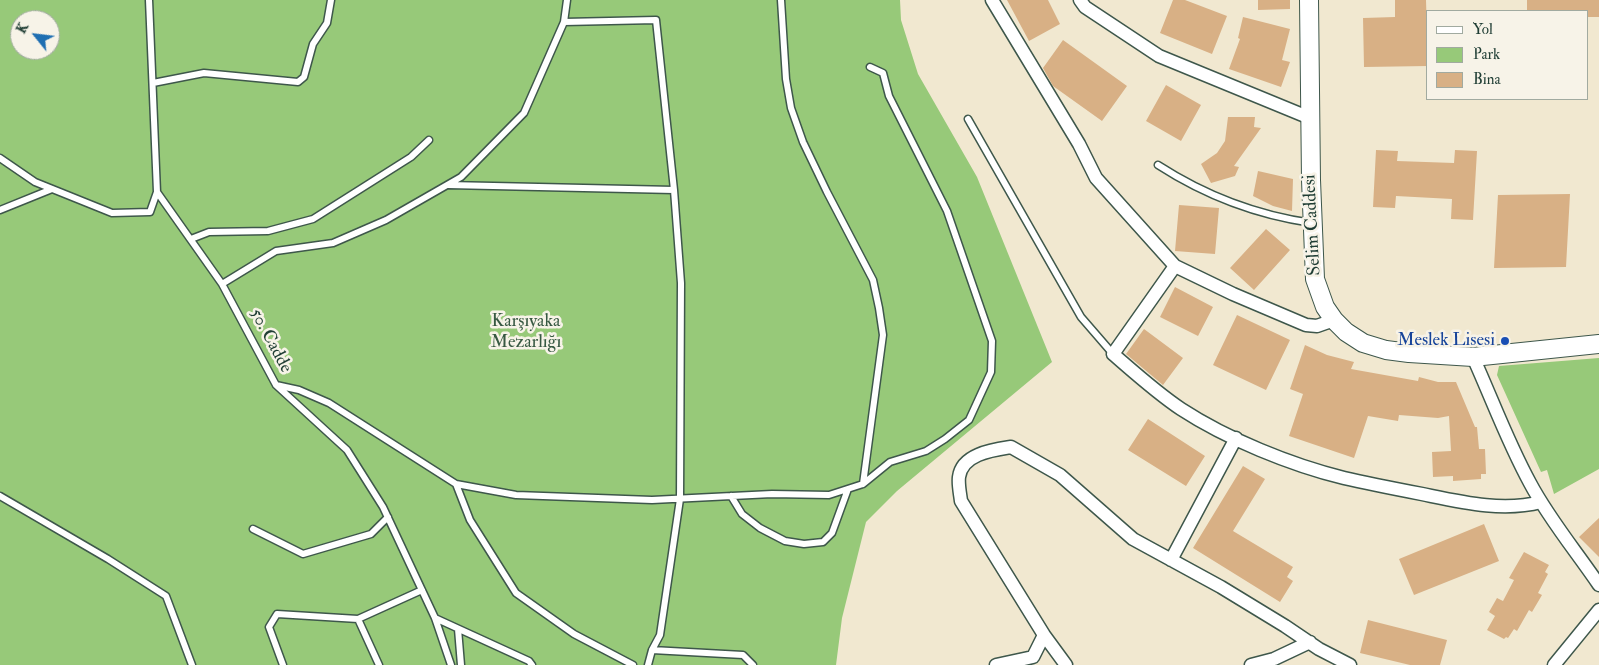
<!DOCTYPE html>
<meta charset="utf-8">
<style>
body{margin:0}
#map{position:relative;width:1599px;height:665px;overflow:hidden;background:#f1e8d0;font-family:"IM FELL Double Pica",serif}
canvas{display:block}
.legend{position:absolute;left:1426px;top:10px;width:162px;height:90px;box-sizing:border-box;background:#f7f3e8;border:1px solid #a1aaa0;margin:0;padding:6px 9px;list-style:none;font-size:15px;color:#1f3d34}
.legend li{display:flex;align-items:center;gap:10px;height:25px}
.legend b{width:25px;border:1px solid #a1aaa0}
.north{position:absolute;left:10px;top:10px;width:50px;height:50px;box-sizing:border-box;background:#f7f3e8;border:1px solid #a1aaa0;border-radius:50%;rotate:299deg;font-size:14px;font-weight:700;line-height:20px;text-align:center;color:#1f3d34}
.north::after{content:'';display:block;margin:auto;width:18px;height:22px;background:#1f6fb2;clip-path:polygon(50% 0,100% 100%,50% 72%,0 100%)}
</style>
<div id="map">
<canvas width="1599" height="665"></canvas>
<ul class="legend">
<li><b style="height:6px;background:#fff"></b>Yol</li>
<li><b style="height:14px;background:#97c979"></b>Park</li>
<li><b style="height:14px;background:#d8b085"></b>Bina</li>
</ul>
<div class="north">K</div>
</div>
<script>
const ctx = document.querySelector('canvas').getContext('2d');
ctx.lineJoin = 'round';
function fill(path, color) { ctx.fillStyle = color; ctx.fill(path, 'evenodd'); }
function strokePath(path, color, width, dash) { ctx.strokeStyle = color; ctx.lineWidth = width; ctx.lineCap = dash ? 'butt' : 'round'; ctx.setLineDash(dash || []); ctx.stroke(path); }
function label(font, color, halo, rows, align = 'center') {
  ctx.font = font + ' "IM FELL Double Pica",serif'; ctx.lineWidth = 5; ctx.setLineDash([]); ctx.textBaseline = 'middle'; ctx.strokeStyle = halo; ctx.fillStyle = color; for (const [text, x, y, turn = 0] of rows) {
    ctx.save(); ctx.translate(x, y); ctx.rotate((+turn || 0) * Math.PI / 180); ctx.textAlign = isNaN(turn) ? turn : align; if (halo) ctx.strokeText(text, 0, 0); ctx.fillText(text, 0, 0); ctx.restore();
  }
}
fill(new Path2D(`
 M0,0H900L901,20L918,74L977,177L1052,362L897,491L866,522L842,618L836,665H0ZM20,20H50V50H20Z
 M1599,358V469L1554,494L1547,470L1541,472L1497,375L1499,366Z`), '#97c979');
fill(new Path2D(`
 M1007,0H1048L1060,24L1029,41Z
 M1173,0H1185L1227,16L1212,54L1160,33Z
 M1258,0H1290V9L1258,10Z
 M1395,0H1426L1428,66L1364,67L1363,18L1395,17Z
 M1527,0H1599V17H1588V11H1527Z
 M1243,17L1290,29L1282,60L1290,62L1281,87L1229,69L1240,39L1238,38Z
 M1063,40L1127,86L1102,121L1053,86L1043,68Z
 M1166,85L1201,105L1181,141L1146,121Z
 M1228,117H1255L1254,127L1261,128L1234,166L1239,167L1235,176L1211,183L1201,164L1217,153L1225,141Z
 M1376,150L1398,151L1397,161L1454,163L1455,150L1477,151L1473,220L1451,219L1452,199L1396,196L1395,208L1373,207Z
 M1258,171L1293,179L1292,211L1273,206L1253,196Z
 M1570,194L1566,267L1494,268L1498,195Z
 M1179,205L1219,208L1215,254L1175,251Z
 M1266,229L1290,250L1254,290L1230,268Z
 M1175,287L1213,307L1198,336L1160,317Z
 M1237,315L1290,340L1266,390L1213,365Z
 M1144,329L1183,358L1163,385L1126,354Z
 M1305,345L1327,355L1354,362L1351,369L1418,381L1419,377L1438,382H1456L1475,427H1477L1479,449H1485L1486,474H1481V479L1453,481V476L1433,477L1432,452L1451,451L1449,416L1438,418L1399,415L1398,421L1368,416L1354,458L1289,436L1303,394L1290,389Z
 M1148,419L1205,456L1186,486L1128,450Z
 M1243,466L1265,479L1233,531L1293,567L1287,577L1293,581L1280,602L1193,548Z
 M1599,518V557L1579,537Z
 M1484,524L1499,561L1414,595L1399,559Z
 M1524,552L1549,565L1545,572L1548,574L1538,593L1542,595L1532,612L1529,610L1517,631L1514,629L1508,638L1506,637L1504,639L1487,630L1495,616L1489,612L1497,598L1503,601L1514,580L1509,578Z
 M1368,620L1447,640L1440,665H1410L1360,653Z`), '#d8b085');
const lane = new Path2D(`
 M149,0L157,192L222,284L276,385L347,450L383,507L435,618L451,665
 M564,22L656,20L674,190L681,283L680,499L660,635L652,650L648,665
 M153,83L204,73L298,82L304,77L313,44L327,23L331,0
 M968,119L1081,317L1113,354
 M0,158L35,182L112,213L150,212L157,192
 M1158,165C1206,196 1256,215 1312,223
 M448,185L674,190
 M0,210L52,189
 M191,239L209,232L268,231L313,219L411,157L429,140
 M222,284L276,251L333,243L386,220L461,177L524,113L564,22L567,0
 M276,385L299,390L329,403L456,484L516,495L652,500L772,494L829,495L863,484L883,335L879,308L873,280L827,192L803,142L791,108L786,79L781,0
 M456,484L470,520L516,593L574,634L633,665
 M863,484L890,462L926,451L945,439L969,420L991,372L992,341L947,211L889,96L883,73L870,67
 M0,496L108,559L166,596L192,665
 M731,496L742,514L760,528L785,541L804,544L823,542L832,533L848,489
 M253,529L303,554L371,534L388,517
 M435,618L529,661L532,665
 M358,619L379,665
 M458,629L461,665
 M652,650L743,655L753,665
 M283,665L269,627L277,614L358,619L422,590`);
const street = new Path2D(`
 M992,0L1079,144L1096,178L1175,266L1233,294L1306,325L1317,326L1334,320
 M1080,0L1085,7L1159,56L1310,118
 M1175,266L1113,354C1135,373 1157,393 1181,409C1227,439 1291,465 1344,478C1370,484 1396,489 1422,494C1461,502 1502,512 1541,502
 M1473,357C1492,399 1508,443 1530,483C1549,519 1576,551 1599,585
 M1171,560L1236,438
 M996,665L1033,657L1044,635
 M1066,665L1044,635L961,501C960,493 958,484 959,477C962,454 992,450 1011,447L1060,475L1133,539L1221,587L1285,626L1319,649L1350,665
 M1251,665L1274,659L1310,642
 M1554,665L1599,610`);
const secondary = new Path2D(`
 M1309,0L1311,180L1315,279L1325,307L1334,320L1346,332L1363,343L1386,350L1409,353L1473,357L1599,344`);
strokePath(lane, '#3e574b', 9);
strokePath(street, '#3e574b', 15);
strokePath(secondary, '#3e574b', 20);
strokePath(lane, '#fff', 6);
strokePath(street, '#fff', 12);
strokePath(secondary, '#fff', 18);
for (const [x, y, r, color] of [
 [1505,341,5,"#1a4fb4"]
]) { const dot = new Path2D(); dot.arc(x, y, r, 0, 2 * Math.PI); ctx.fillStyle = color; ctx.fill(dot); strokePath(dot, '#f7f3e8', 2); }
label('18px', '#1f3d34', '#f7f3e8', [
 ["Selim Caddesi",1313,225,-93],
 ["50. Cadde",270,341,62]
]);
label('18px', '#375942', '#f7f3e8', [
 ["Karşıyaka",526,322],
 ["Mezarlığı",526,343]
]);
label('18px', '#164399', '#f7f3e8', [
 ["Meslek Lisesi",1495,341]
], 'right');
</script>
